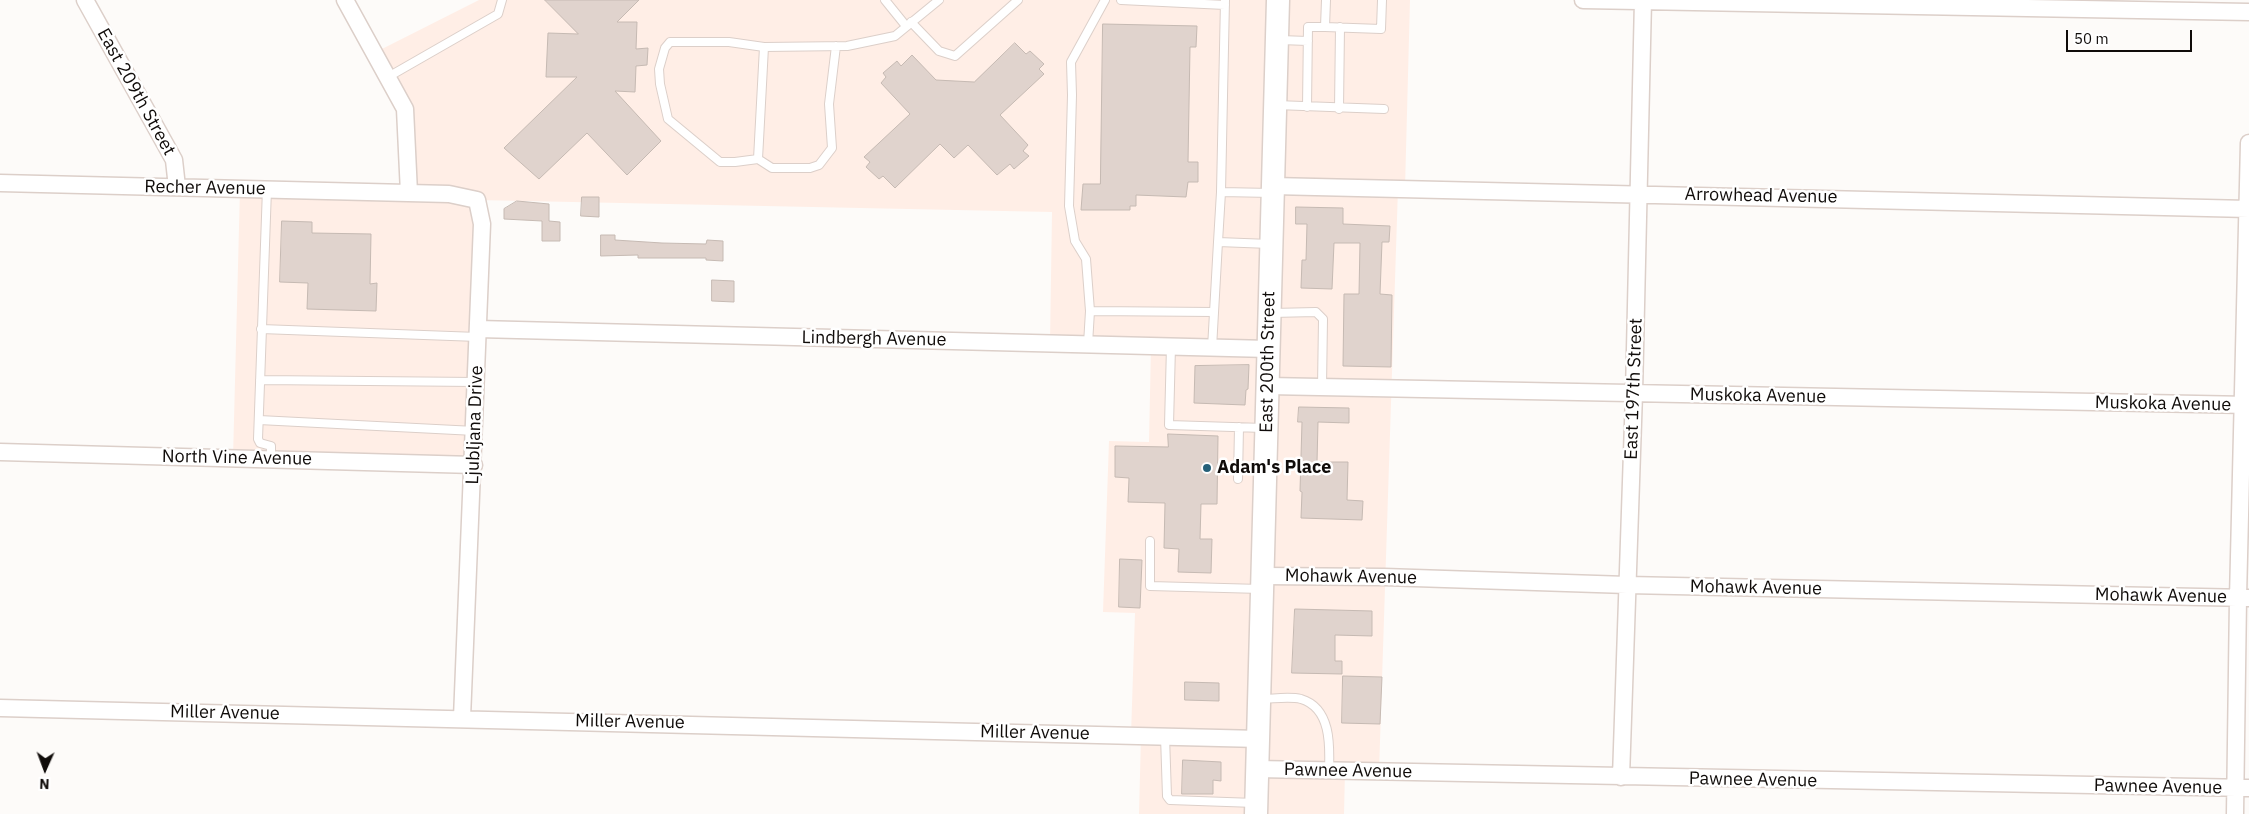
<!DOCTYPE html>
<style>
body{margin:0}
#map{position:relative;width:2249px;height:814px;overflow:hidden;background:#fdfbf9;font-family:"IBM Plex Sans",sans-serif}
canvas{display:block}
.north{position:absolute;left:20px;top:744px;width:50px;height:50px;-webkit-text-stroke:4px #fff;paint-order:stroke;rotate:182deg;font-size:14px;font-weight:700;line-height:20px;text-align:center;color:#100c0a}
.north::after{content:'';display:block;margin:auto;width:18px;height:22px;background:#100c0a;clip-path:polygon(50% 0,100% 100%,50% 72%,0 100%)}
.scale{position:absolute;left:2066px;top:30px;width:126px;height:22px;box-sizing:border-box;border:2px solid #100c0a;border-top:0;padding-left:6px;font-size:15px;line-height:18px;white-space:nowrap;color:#100c0a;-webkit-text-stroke:4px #fff;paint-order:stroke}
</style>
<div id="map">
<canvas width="2249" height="814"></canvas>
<div class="north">N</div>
<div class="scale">50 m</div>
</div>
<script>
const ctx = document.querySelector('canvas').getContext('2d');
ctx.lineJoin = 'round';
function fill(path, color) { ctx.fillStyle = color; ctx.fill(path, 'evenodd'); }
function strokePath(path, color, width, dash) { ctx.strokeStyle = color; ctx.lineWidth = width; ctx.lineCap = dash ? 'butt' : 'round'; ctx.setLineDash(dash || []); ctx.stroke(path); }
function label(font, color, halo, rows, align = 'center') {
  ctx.font = font + ' "IBM Plex Sans",sans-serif'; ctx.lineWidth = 5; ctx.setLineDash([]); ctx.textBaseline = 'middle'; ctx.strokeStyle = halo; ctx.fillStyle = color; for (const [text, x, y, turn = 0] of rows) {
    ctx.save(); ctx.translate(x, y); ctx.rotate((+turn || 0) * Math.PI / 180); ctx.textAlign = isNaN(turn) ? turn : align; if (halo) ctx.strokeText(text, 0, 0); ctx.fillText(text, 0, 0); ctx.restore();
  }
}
fill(new Path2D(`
 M479,0H1410L1405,188H1398L1379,772L1345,771L1344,814H1139L1141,736L1131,735L1135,613L1103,612L1109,441L1149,442L1151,346L1050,343L1052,212L477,200L474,465L233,458L240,189L409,193L405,109L374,53Z`), '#ffeee6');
const building = new Path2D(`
 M545,0H639L617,22H637L636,49L648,48L647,65L636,66L635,92L615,91L661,141L627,175L587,133L539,179L504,148L577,77H546L548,33L578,34Z
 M1103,24L1197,26L1196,47H1190L1188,162H1198V182H1188L1186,197L1136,195V206H1130V210H1081L1083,184H1100Z
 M1015,43L1026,54L1030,51L1044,64L1039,69L1044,74L1000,115L1028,145L1023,151L1029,156L1014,169L1010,164L997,175L968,145L954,158L940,144L895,188L883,176L879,179L866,167L870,162L864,157L910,114L881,83L886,77L883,73L897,61L901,66L912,55L936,80L974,82Z
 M582,197H599V217L581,216Z
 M517,201L549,204V221L560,222V241H542V221L504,219V209Z
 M1296,207L1343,208V224L1390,226L1389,242H1382L1380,294L1392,295L1391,367L1343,366L1344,294H1359L1360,243H1334L1332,289L1301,288L1302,260H1306L1307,224H1296Z
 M282,221L312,222V233L371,234L370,284L377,283L376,311L307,309L308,283L280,282Z
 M601,235H615V240L662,243L706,244L707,240L723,241V261L706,260V258H638V255L601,256Z
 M712,280L734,281V302L712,301Z
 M1249,365L1248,389L1246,390L1245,405L1194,403L1195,366Z
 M1299,407L1349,408V423L1318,422L1317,462H1348L1347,500L1363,501L1362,520L1301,518L1302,492L1300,491L1302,422H1298Z
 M1168,434L1218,436L1217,504H1201L1200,539H1212L1211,573L1178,572L1179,549L1164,548L1165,503L1128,502L1129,478L1115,477V446L1168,447Z
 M1120,559L1142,560L1140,608L1119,607Z
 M1295,609L1372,611V636L1335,635V661H1342V674L1292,673Z
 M1343,676L1382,677L1380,724L1342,723Z
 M1185,682L1219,683V701L1185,700Z
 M1183,760L1221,762V781L1213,780V794H1182Z`);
fill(building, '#e0d3cd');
strokePath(building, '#c6bab3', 1);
const lane = new Path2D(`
 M885,0L906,26
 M1121,0L1225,5
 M1225,0L1221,192L1272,193
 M1326,0L1325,27L1381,29L1382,0
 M911,22L939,51L955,56L1018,0
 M1280,40L1308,41
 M764,47L758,159L735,162H720L668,119L660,84L659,69L665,48L670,42H729L764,47L847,46L895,36L939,0
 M388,77L498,14L502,0
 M1276,105L1384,109
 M1307,107L1308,27H1325
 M1339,109L1340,27
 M758,159L772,168H810L819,165L832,148L829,104L836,46
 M267,189L258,439L260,443L271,446V459
 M1221,192L1218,242L1270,244
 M1090,311L1086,259L1075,241L1069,206L1072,95L1071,62L1105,0
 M1272,313L1316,312L1323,319L1322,387
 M261,329L478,337
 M1088,344L1090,311L1214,312
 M1171,346L1169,425L1264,428
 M1212,348L1218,242
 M260,380L476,382
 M259,420L475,431
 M1238,479L1239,427
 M1150,541V586L1261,589
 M1261,699C1273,699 1289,696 1301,699C1331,708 1330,745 1329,770
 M1165,736L1167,796L1170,800L1255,803`);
const street = new Path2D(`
 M85,0L174,160L177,187
 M345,0L405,109L409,193
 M1583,0L2249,12
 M0,183L449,194L477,200L482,224L462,718
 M1273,186L2249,209
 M478,329L1269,349
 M1268,386L2249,405
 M0,452L474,465
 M1263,576L1384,577L1627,585L2249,598
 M0,708L1260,739
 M1257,769L2249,788
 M1621,777L1634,393L1643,0
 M2235,814L2238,598L2249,143`);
const secondary = new Path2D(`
 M1256,814L1278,0`);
strokePath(lane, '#dccfc9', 10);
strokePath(street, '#dccfc9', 19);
strokePath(secondary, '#dccfc9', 25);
strokePath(lane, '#fff', 8);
strokePath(street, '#fff', 16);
strokePath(secondary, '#fff', 22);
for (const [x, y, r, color] of [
 [1207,468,5,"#266079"]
]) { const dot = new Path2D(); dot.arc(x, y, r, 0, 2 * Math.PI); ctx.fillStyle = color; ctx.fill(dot); strokePath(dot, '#fff', 2); }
label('18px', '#100c0a', '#fff', [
 ["East 209th Street",136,92,61],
 ["Recher Avenue",205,188,1],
 ["Arrowhead Avenue",1761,196,1],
 ["Lindbergh Avenue",874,339,1],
 ["East 200th Street",1268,362,-89],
 ["East 197th Street",1634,389,-88],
 ["Muskoka Avenue",1758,396,1],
 ["Muskoka Avenue",2163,404,1],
 ["Ljubljana Drive",475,425,-88],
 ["North Vine Avenue",237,458,1],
 ["Mohawk Avenue",1351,577,1],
 ["Mohawk Avenue",1756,588,1],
 ["Mohawk Avenue",2161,596,1],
 ["Miller Avenue",225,713,1],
 ["Miller Avenue",630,722,1],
 ["Miller Avenue",1035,733,1],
 ["Pawnee Avenue",1348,771,1],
 ["Pawnee Avenue",1753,780,1],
 ["Pawnee Avenue",2158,787,1]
]);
label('bold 18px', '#100c0a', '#fff', [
 ["Adam's Place",1217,468]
], 'left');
</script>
